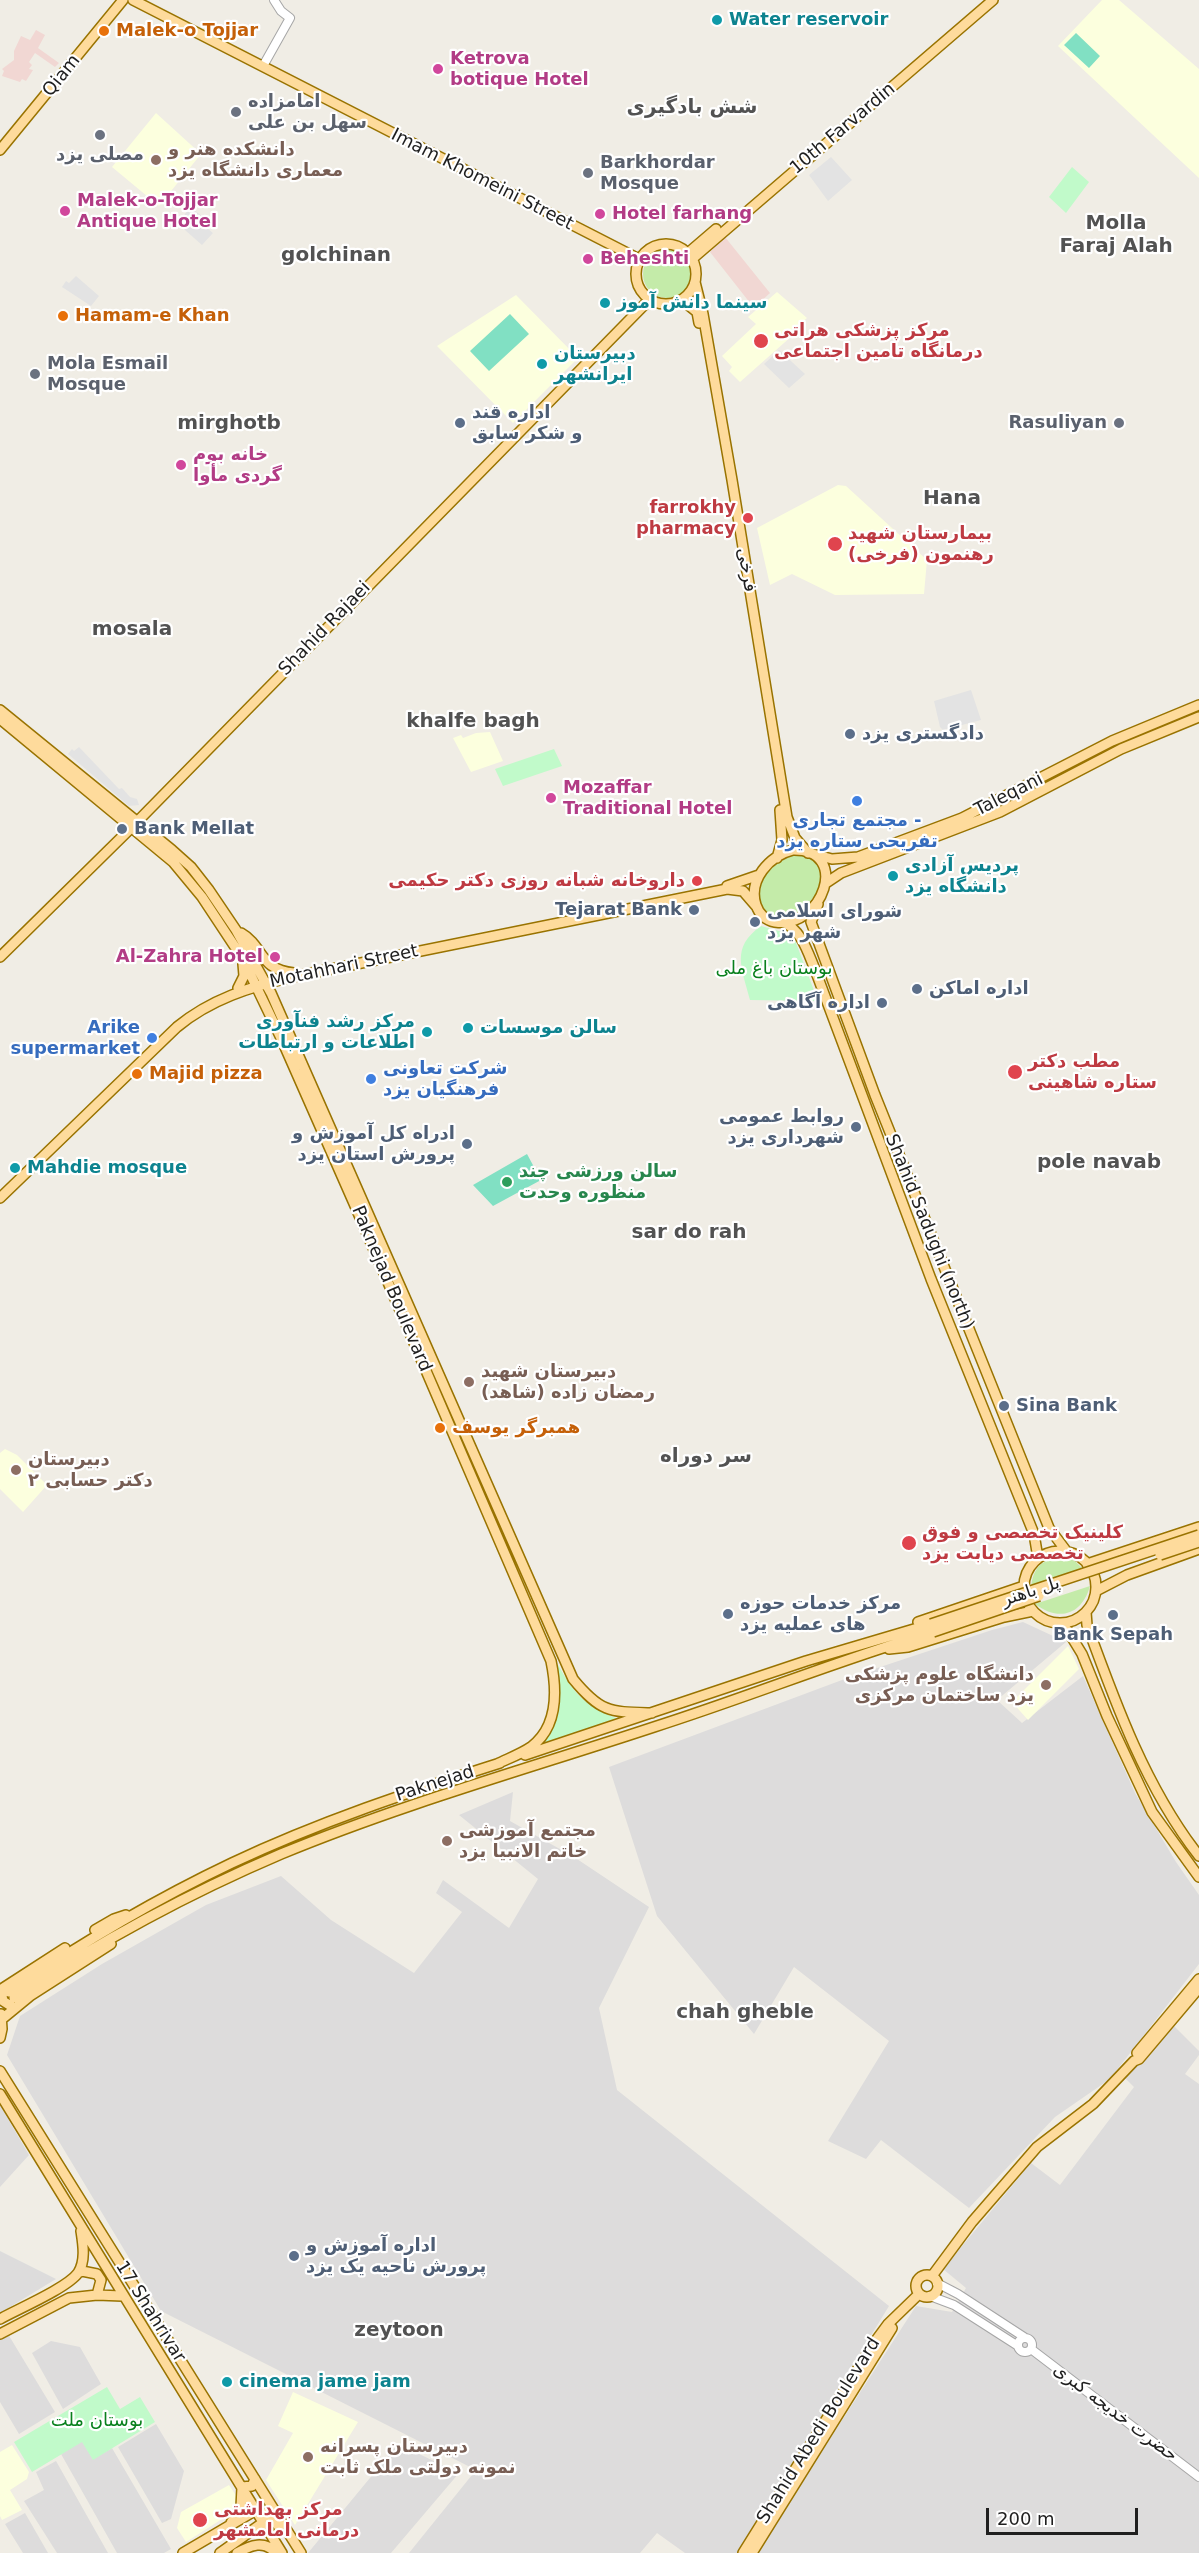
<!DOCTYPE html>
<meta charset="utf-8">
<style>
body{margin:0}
#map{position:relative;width:1199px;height:2553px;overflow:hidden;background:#f0ede5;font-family:"DejaVu Sans",sans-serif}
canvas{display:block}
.scale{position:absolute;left:986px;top:2508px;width:152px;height:27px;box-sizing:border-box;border:3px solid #1f1f1f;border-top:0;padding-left:8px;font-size:18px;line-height:21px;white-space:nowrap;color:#1f1f1f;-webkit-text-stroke:4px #fff;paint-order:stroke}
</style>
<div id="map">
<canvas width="1199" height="2553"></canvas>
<div class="scale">200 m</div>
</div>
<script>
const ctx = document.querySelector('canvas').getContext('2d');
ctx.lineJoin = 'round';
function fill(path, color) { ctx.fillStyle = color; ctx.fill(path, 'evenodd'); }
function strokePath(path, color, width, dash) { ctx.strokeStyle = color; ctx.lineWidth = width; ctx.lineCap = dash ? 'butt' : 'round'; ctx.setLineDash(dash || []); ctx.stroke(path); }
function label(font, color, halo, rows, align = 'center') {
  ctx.font = font + ' "DejaVu Sans",Vazirmatn,sans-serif'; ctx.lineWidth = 4.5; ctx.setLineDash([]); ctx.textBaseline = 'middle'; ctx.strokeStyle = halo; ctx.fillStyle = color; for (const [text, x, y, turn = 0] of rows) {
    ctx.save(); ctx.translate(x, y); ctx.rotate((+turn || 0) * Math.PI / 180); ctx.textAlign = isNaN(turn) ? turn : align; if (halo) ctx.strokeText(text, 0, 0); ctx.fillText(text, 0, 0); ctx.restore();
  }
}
fill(new Path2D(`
 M1023,1622L1066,1642L997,1700L1022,1723L1083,1676L1135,1793L1176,1862L1199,1895V1964L1110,2079L1055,2117L969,2208L881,2140L866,2159L828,2141L889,2041L794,1967L754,2034L657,1916L609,1767L850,1677L992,1630Z
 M513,1792L510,1821L574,1857L649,1907L599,2008L617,2090L889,2306L738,2553H685L657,2533L640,2553H409L476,2470L161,2311L7,2055L20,2016L102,1964L206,1905L281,1876L331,1920L414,1973L462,1912L436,1893L443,1880L509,1928L538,1879L459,1815Z
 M1174,2026L1199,2051V2055L1185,2074L1199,2084V2553H756L916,2306L952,2312L966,2288L943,2269L1031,2163L1060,2185L1134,2087L1125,2078Z
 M0,2105L29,2155L0,2187Z
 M0,2251L56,2279L0,2313Z
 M8,2334L55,2412L19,2434L0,2402V2339Z
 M51,2341L80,2347L101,2384L63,2409L32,2353Z
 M156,2424L184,2471L171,2519L162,2523L118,2447Z
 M82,2441L93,2459L112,2448L171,2549L164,2553H117L61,2454Z
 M398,2444L459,2473L391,2553H308Z
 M56,2461L108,2553H57L24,2501L44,2490L36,2472Z
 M25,2513L48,2553H23L5,2524Z`), '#dddcdc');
fill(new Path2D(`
 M36,30L45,35L38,48L59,63L55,67L35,53L29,62L32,65L29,69L33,70L26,81L22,79L20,82L2,76L4,71L2,69L14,60V51L21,36L30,40Z
 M725,237L770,293L754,308L710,252Z`), '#f1d7d3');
fill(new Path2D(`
 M1102,0H1119L1199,69V178L1058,46Z
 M156,113L201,154L159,206L112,167Z
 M777,292L807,318L800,324L802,327L740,382L729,371L732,367L722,356L756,324L748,317Z
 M516,295L578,358L513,423L437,346Z
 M838,485L846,486L927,560L924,594L835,595L792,574L770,585L757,528Z
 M490,732L503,761L471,772L453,738L461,735L463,738L476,733Z
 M5,1449L17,1455L47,1485L23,1512L0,1489V1453Z
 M1068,1646L1079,1669L1028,1720L1012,1702Z
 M293,2392L358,2422L295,2525L266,2480L293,2433L278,2426Z
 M12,2445L29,2472L27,2479L10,2490L22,2510L2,2520L0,2516V2452Z
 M229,2485L237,2497L238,2505L233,2512L186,2542L177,2528L181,2512Z`), '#fcffde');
fill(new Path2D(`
 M643 274a24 24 0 1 1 48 0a24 24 0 1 1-48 0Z
 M794,855H808L820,864L823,883C776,964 721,883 794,855Z
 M1063,1556L1075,1561L1085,1571L1031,1588C1033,1567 1042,1559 1063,1556Z
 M1090,1586C1082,1615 1059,1622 1035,1604Z`), '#c4eba9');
fill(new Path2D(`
 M1072,167L1089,182L1066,213L1049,197Z
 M554,749L562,766L503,786L495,769Z
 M761,926L793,935L818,1001L750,1000C742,968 730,948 761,926Z
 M555,1659C574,1695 585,1707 624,1721L538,1748C559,1711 562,1701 555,1659Z
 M107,2387L120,2409L140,2397L155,2422L93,2460L82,2442L32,2472L14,2442Z`), '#c1faca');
fill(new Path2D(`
 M1076,33L1100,56L1089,68L1064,45Z
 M510,314L529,334L489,371L470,351Z
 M527,1154L541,1180L493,1206L473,1185Z`), '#81e0c3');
fill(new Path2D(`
 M831,157L852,180L828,201L809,175Z
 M191,207L205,219L202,224L213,233L202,245L177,223Z
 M76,276L99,296L91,306L62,287L66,281L69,283Z
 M779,350L805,374L789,388L764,364Z
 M971,690L981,720L943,730L940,727L934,701Z
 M79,747L119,789L122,788L130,797L137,799L139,805L129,806L68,754L72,749L74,751Z`), '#e3e3e3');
const minor = new Path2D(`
 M263,66L290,18L281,11L274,0
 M937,2283L958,2294L1024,2337
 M930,2296L954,2305L1018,2346
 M1018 2345a7 7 0 1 1 14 0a7 7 0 1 1-14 0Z
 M1031,2349L1199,2477`);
const major = new Path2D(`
 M133,0L639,259
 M0,150L123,0
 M636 274a30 30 0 1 1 60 0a30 30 0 1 1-60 0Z
 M688,253L716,229
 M692,259L993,0
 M695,282L703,314L732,480L787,817L795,838L808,853
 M682,300L697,312L699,323
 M0,710L172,850L191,867L209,890L236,930L271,993L573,1679C601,1713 610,1712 652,1713
 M0,719L173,862L202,897L243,959L281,1038L356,1208L551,1661C557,1690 558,1727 531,1747C521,1754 507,1759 497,1764
 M793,850C852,849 822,930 775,922C765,920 759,914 756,905C748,880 769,856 793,850Z
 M813,854L832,859L858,857L962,818L1112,741L1199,705
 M777,858L782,840L780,810
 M826,883L841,873L1000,812L1121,749L1199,717
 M727,886L759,875
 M818,904L811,922L875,1095L1049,1528L1067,1552
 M783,922C801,930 807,950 814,967L931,1279L1034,1534L1038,1558
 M241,933C264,946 259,970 294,973
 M0,957L131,828L650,299
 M238,988L244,976L243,964
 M0,1198L177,1027C211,999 250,987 292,977L727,889L743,891L756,906
 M1024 1587a36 36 0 1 1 72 0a36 36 0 1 1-72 0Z
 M1087,1564L1199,1527
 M1096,1591L1127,1575L1199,1549
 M1086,1612L1087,1625C1116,1705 1146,1788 1199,1856
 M918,1622L1024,1586
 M1057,1623L1068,1631L1082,1654L1107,1716L1152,1812L1199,1877
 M889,1649L908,1647L1004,1617L1033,1611
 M525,1755L806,1661L931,1624
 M95,1930L114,1919L126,1915
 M0,1990L65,1948
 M1,1990L3,2001L14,2008
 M9,1992C80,1944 154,1900 232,1863C319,1822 409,1792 500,1763
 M14,1998C99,1942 187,1894 281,1854C402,1804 530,1768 654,1727C748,1697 839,1660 933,1632
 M2,2019L30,1996L111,1944
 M0,2038L2,2029L1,2014
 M1137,2053L1199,1979
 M0,2071L301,2553
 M0,2094L282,2553
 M78,2273L82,2271L97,2274L101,2280L97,2295
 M916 2286a11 11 0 1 1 22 0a11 11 0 1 1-22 0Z
 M932,2276L972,2222L1037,2147L1093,2104L1134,2061L1139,2059L1199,1988
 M0,2319C18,2309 67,2288 78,2273C86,2261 83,2244 81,2231
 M0,2334L69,2298L97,2295L122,2296
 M231,2523L241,2507L242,2487L252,2486L255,2479
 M183,2553L256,2510L270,2516L279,2527
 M220,2553L264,2522V2518
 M237,2553C251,2545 264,2540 276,2553
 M743,2553L874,2343L888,2324L919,2294
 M752,2553L892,2328`);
strokePath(minor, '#a6a6a6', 10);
strokePath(major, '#997300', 12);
strokePath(minor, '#fff', 8);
strokePath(major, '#fedb9c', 9);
const majorBridge = new Path2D(`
 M1160,1555L1199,1542
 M931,1624L1199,1535
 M933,1632L1039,1596`);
strokePath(majorBridge, '#997300', 12, []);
strokePath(majorBridge, '#fedb9c', 9);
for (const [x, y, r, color] of [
 [717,20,6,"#0f9aa8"],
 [104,31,6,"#e8710a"],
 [438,69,6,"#d1479c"],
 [236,112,6,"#6b7280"],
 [100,135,6,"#6b7280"],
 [156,160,6,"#8d6e63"],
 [588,173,6,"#6b7280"],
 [65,211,6,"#d1479c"],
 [600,214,6,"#d1479c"],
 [588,259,6,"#d1479c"],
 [605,303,6,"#0f9aa8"],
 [63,316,6,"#e8710a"],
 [761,341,8,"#e0444e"],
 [542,364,6,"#0f9aa8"],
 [35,374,6,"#6b7280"],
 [460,423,6,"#5c6f8a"],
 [1119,423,6,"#6b7280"],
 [181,465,6,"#d1479c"],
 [748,518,6,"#e0444e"],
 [835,544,8,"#e0444e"],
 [850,734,6,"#5c6f8a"],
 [551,798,6,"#d1479c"],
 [857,801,6,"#3f7fe0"],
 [122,829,6,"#5c6f8a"],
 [893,876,6,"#0f9aa8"],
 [697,881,6,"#e0444e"],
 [694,910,6,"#5c6f8a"],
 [755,922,6,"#5c6f8a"],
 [275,957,6,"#d1479c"],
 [917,989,6,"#5c6f8a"],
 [882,1003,6,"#5c6f8a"],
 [468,1028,6,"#0f9aa8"],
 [427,1032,6,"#0f9aa8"],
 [152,1038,6,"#3f7fe0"],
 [1015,1072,8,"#e0444e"],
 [137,1074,6,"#e8710a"],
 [371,1079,6,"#3f7fe0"],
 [856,1127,6,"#5c6f8a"],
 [467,1144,6,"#5c6f8a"],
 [15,1168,6,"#0f9aa8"],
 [507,1182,6,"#2e9e5b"],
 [469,1382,6,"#8d6e63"],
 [1004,1406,6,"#5c6f8a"],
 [440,1428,6,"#e8710a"],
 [16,1470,6,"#8d6e63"],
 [909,1543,8,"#e0444e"],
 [728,1614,6,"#5c6f8a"],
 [1113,1615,6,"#5c6f8a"],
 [1046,1685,6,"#8d6e63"],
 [447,1841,6,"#8d6e63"],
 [294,2256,6,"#5c6f8a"],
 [227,2382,6,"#0f9aa8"],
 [308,2457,6,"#8d6e63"],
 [200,2520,8,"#e0444e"]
]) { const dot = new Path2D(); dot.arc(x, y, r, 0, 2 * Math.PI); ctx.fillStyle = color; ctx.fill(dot); strokePath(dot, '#fff', 2); }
label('bold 18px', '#0d838f', '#fff', [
 ["Water reservoir",729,20],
 ["سینما دانش آموز",617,303],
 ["دبیرستان",554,354],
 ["ایرانشهر",554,375],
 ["پردیس آزادی",905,866],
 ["دانشگاه یزد",905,887],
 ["مرکز رشد فنآوری",415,1022,"right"],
 ["اطلاعات و ارتباطات",415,1043,"right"],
 ["سالن موسسات",480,1028],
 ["Mahdie mosque",27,1168],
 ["cinema jame jam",239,2382]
], 'left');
label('bold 18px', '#c56008', '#fff', [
 ["Malek-o Tojjar",116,31],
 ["Hamam-e Khan",75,316],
 ["Majid pizza",149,1074],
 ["همبرگر یوسف",452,1428]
], 'left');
label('bold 18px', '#b23c85', '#fff', [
 ["Ketrova",450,59],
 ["botique Hotel",450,80],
 ["Malek-o-Tojjar",77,201],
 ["Antique Hotel",77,222],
 ["Hotel farhang",612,214],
 ["Beheshti",600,259],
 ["خانه بوم",193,455],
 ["گردی مأوا",193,476],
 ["Mozaffar",563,788],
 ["Traditional Hotel",563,809],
 ["Al-Zahra Hotel",263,957,"right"]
], 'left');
label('18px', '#1f1f1f', '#fff', [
 ["Qiam",62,76,-51],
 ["10th Farvardin",843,129,-40],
 ["Imam Khomeini Street",482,180,27],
 ["فرخی",746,570,80],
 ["Shahid Rajaei",325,629,-46],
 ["Taleqani",1009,795,-27],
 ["Motahhari Street",344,967,-12],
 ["Shahid Sadughi (north)",929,1232,68],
 ["Paknejad Boulevard",391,1289,67],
 ["پل باهنر",1031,1592,-18],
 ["Paknejad",435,1784,-18],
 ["17 Shahrivar",150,2312,58],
 ["حضرت خدیجه کبری",1115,2413,37],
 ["Shahid Abedi Boulevard",819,2431,-58]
]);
label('bold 18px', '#5b616d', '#fff', [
 ["امامزاده",248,102],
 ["سهل بن علی",248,123],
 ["مصلی یزد",100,155,"center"],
 ["Barkhordar",600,163],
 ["Mosque",600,184],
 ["Mola Esmail",47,364],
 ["Mosque",47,385],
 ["Rasuliyan",1107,423,"right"]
], 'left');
label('bold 18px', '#785e54', '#fff', [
 ["دانشکده هنر و",168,150],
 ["معماری دانشگاه یزد",168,171],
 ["دبیرستان شهید",481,1372],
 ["رمضان زاده (شاهد)",481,1393],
 ["دبیرستان",28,1460],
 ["دکتر حسابی ۲",28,1481],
 ["دانشگاه علوم پزشکی",1034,1675,"right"],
 ["یزد ساختمان مرکزی",1034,1696,"right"],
 ["مجتمع آموزشی",459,1831],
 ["خاتم الانبیا یزد",459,1852],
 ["دبیرستان پسرانه",320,2447],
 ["نمونه دولتی ملک ثابت",320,2468]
], 'left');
label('bold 18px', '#be3a42', '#fff', [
 ["مرکز پزشکی هراتی",774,331],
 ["درمانگاه تامین اجتماعی",774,352],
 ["farrokhy",736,508,"right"],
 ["pharmacy",736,529,"right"],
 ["بیمارستان شهید",848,534],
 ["رهنمون (فرخی)",848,555],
 ["داروخانه شبانه روزی دکتر حکیمی",685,881,"right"],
 ["مطب دکتر",1028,1062],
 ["ستاره شاهینی",1028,1083],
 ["کلینیک تخصصی و فوق",922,1533],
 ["تخصصی دیابت یزد",922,1554],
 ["مرکز بهداشتی",214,2510],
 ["درمانی امامشهر",214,2531]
], 'left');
label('bold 18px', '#4e5e75', '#fff', [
 ["اداره قند",472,413],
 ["و شکر سابق",472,434],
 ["دادگستری یزد",862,734],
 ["Bank Mellat",134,829],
 ["Tejarat Bank",682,910,"right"],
 ["شورای اسلامی",767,912],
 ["شهر یزد",767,933],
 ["اداره اماکن",929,989],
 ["اداره آگاهی",870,1003,"right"],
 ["روابط عمومی",844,1117,"right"],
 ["شهرداری یزد",844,1138,"right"],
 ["ادراه کل آموزش و",455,1134,"right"],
 ["پرورش استان یزد",455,1155,"right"],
 ["Sina Bank",1016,1406],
 ["مرکز خدمات حوزه",740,1604],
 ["های عملیه یزد",740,1625],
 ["Bank Sepah",1113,1635,"center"],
 ["اداره آموزش و",306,2246],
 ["پرورش ناحیه یک یزد",306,2267]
], 'left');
label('bold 18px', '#366cbe', '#fff', [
 ["مجتمع تجاری -",857,821],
 ["تفریحی ستاره یزد",857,842],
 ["Arike",140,1028,"right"],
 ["supermarket",140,1049,"right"],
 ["شرکت تعاونی",383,1069,"left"],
 ["فرهنگیان یزد",383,1090,"left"]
]);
label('18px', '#09801d', '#fff', [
 ["بوستان باغ ملی",774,969],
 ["بوستان ملت",97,2421]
]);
label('bold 18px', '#27864d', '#fff', [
 ["سالن ورزشی چند",519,1172],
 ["منظوره وحدت",519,1193]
], 'left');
label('bold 20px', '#525252', '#fff', [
 ["شش بادگیری",692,108],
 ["Molla",1116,224],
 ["Faraj Alah",1116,247],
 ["golchinan",336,256],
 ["mirghotb",229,424],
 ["Hana",952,499],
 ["mosala",132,630],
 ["khalfe bagh",473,722],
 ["pole navab",1099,1163],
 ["sar do rah",689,1233],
 ["سر دوراه",706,1457],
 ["chah gheble",745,2013],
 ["zeytoon",399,2331]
]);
</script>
